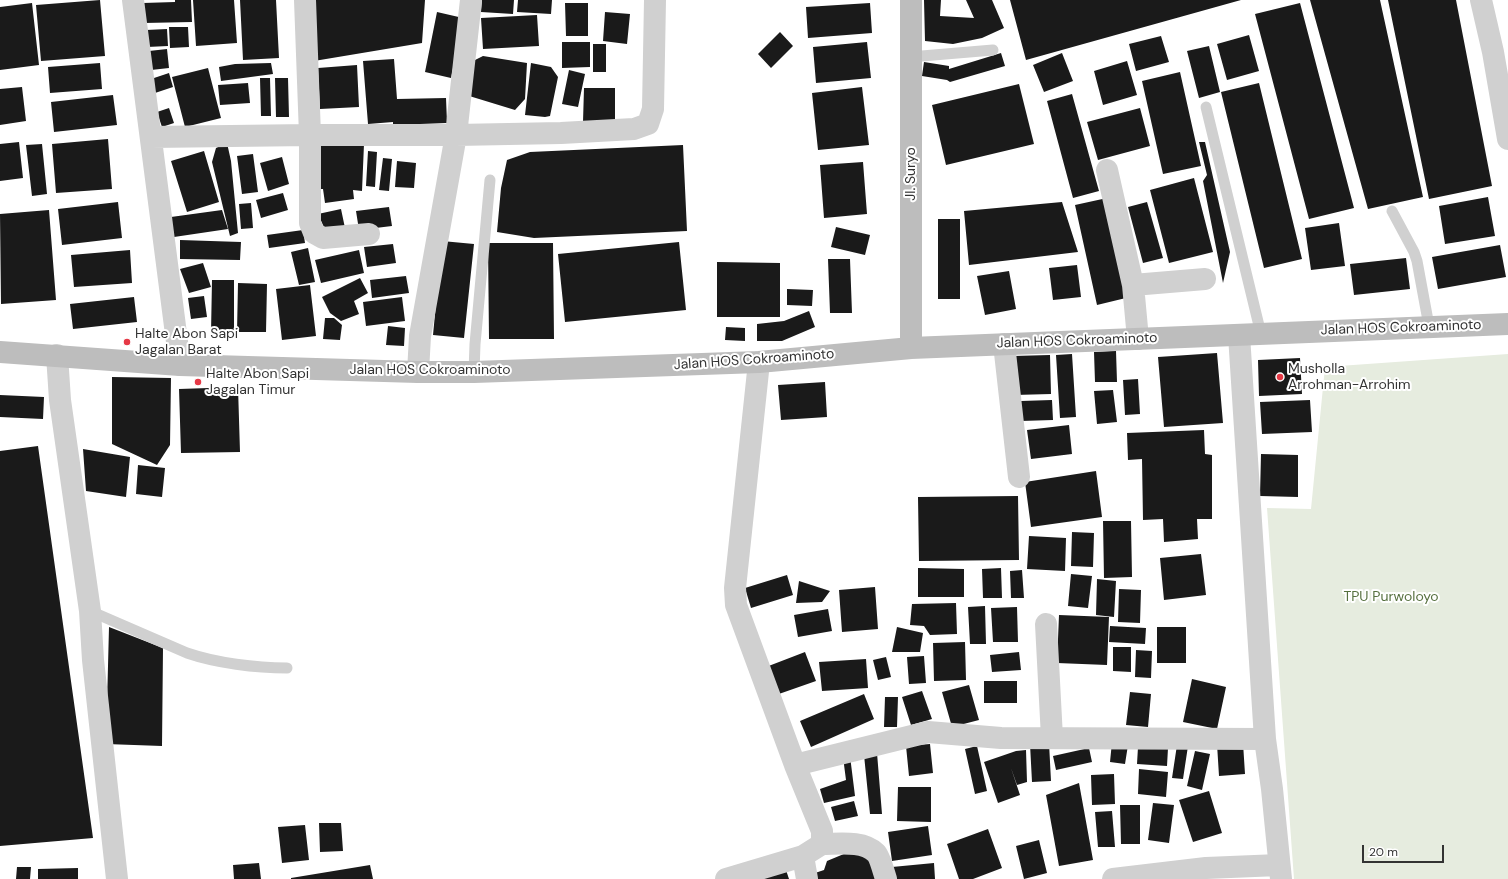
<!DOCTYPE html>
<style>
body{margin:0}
#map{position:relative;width:1508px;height:879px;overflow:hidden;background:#fff;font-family:"DM Sans",sans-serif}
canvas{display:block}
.scale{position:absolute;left:1362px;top:845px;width:82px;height:18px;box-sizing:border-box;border:2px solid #333;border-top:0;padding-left:5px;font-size:12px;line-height:14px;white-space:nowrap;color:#333;-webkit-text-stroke:3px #fff;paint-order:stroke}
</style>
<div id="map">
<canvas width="1508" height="879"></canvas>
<div class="scale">20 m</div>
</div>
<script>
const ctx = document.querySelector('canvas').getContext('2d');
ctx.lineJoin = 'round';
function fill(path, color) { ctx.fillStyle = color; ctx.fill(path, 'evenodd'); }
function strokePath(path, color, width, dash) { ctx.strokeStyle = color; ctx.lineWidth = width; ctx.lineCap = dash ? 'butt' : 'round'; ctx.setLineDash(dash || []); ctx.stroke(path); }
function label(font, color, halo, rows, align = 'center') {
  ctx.font = font + ' "DM Sans",sans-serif'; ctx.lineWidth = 4; ctx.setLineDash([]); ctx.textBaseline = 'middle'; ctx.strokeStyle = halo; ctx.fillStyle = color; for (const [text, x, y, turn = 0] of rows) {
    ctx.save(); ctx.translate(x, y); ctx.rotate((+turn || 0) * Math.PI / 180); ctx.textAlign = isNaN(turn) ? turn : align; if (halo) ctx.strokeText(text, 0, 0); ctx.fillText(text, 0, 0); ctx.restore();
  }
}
fill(new Path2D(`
 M1508,354V879H1294L1267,508L1311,509L1325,367Z`), '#e6ecdf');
fill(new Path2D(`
 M100,0L105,56L41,61L36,5Z
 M175,0H191L192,22L144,23L143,3L175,2Z
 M193,0H234L237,43L196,46Z
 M240,0H276L279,58L243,60Z
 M312,0H425L422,43L314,61Z
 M482,0H514L513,14L481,12Z
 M518,0H552L551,14L517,12Z
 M924,0H941L940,16L974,18L966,0H992L1004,28L982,38L953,44L925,41Z
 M1010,0H1241L1026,60Z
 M1310,0H1380L1423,197L1368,209Z
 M1388,0H1456L1492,186L1429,199Z
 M32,3L39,65L0,70V7Z
 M565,3H588V36H566Z
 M870,3L872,33L808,38L806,7Z
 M1300,3L1354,208L1309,219L1255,14Z
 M437,12L463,18L451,78L425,72Z
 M605,12L630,14L627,44L603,41Z
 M537,15L539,46L483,49L481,18Z
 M169,27H188L189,47L170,48Z
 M167,29L168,46L147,47L146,30Z
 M780,32L793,46L771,68L758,54Z
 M1249,35L1259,71L1227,80L1217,44Z
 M1161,36L1169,62L1136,71L1129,44Z
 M562,42H590V67L562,68Z
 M867,42L871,78L816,83L813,47Z
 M593,44H606V72H593Z
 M1209,46L1220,92L1199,98L1187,51Z
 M167,49L169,68L151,70L149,51Z
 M1001,53L1005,66L950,82L947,80L922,76L924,62L949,66V69Z
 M1062,53L1073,81L1044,92L1033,65Z
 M483,56L527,63L525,99L515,110L466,95L471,62Z
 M394,59L397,99L446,98L447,123L393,125V122L368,124L363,61Z
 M1127,61L1137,95L1103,105L1094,71Z
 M100,63L102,89L50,93L48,67Z
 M271,63L273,74L221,81L219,67L235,64Z
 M531,63L551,67L558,77L550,116L545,117L525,115Z
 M357,65L359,107L320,109L318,68Z
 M208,68L221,118L185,127L172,77Z
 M569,70L585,74L578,107L562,104Z
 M1180,72L1201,166L1163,174L1142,81Z
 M169,73L173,87L155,93L151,79Z
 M260,78H270L271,116H261Z
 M275,78H288L289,117H276Z
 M248,83L250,103L220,105L218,85Z
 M1259,83L1302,259L1264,268L1221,92Z
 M1019,84L1034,144L946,165L932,105Z
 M22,87L26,121L0,125V89Z
 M862,87L869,145L818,150L812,93Z
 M584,88H615V123L583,122Z
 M1072,94L1099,191L1073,198L1047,101Z
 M113,95L117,125L54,132L51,102Z
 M169,108L174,123L162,127L157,112Z
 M1140,108L1150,146L1098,160L1087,122Z
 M108,139L112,189L56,193L52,144Z
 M19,142L23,178L0,181V144Z
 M1199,142H1205L1230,252L1223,283L1203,181L1207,175Z
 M227,143L231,161L238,233L230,236L212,162L216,148Z
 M316,143L364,144L362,191L353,190L354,199L325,203L323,189H314Z
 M42,144L47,194L32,196L26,145Z
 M683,145L687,231L534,238L497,232L501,188L507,160L530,152Z
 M204,151L219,202L187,212L171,161Z
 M368,151L377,152L375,187L366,186Z
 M253,154L258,192L242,194L237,156Z
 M282,157L289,184L268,191L260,163Z
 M383,158L392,159L389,191L379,190Z
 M397,161L416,163L414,188L395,187Z
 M863,162L867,214L824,218L820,165Z
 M1194,178L1213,252L1169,263L1150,190Z
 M283,193L288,210L261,218L256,200Z
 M1488,197L1495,236L1445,244L1439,206Z
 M1107,198L1130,297L1097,305L1075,205Z
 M118,202L122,238L62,245L58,209Z
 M1062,202L1078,252L969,265L964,211Z
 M1147,202L1163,258L1143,263L1128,207Z
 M251,203L253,228L241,229L239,204Z
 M389,207L392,226L359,230L356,211Z
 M341,209L345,228L327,234L318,214Z
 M49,210L56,300L1,304L0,214Z
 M222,210L228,229L174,237L171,217Z
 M938,219H960V299H938Z
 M1339,223L1345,266L1311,270L1305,228Z
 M836,227L870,235L865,255L831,247Z
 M303,230L305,243L269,248L267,235Z
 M180,240L241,242L240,260L180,259Z
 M442,241L474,244L464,338L433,335Z
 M679,242L686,310L565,322L558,254Z
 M488,243H553L554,339H489Z
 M393,244L396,263L367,267L364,247Z
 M1500,245L1506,277L1438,289L1432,257Z
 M308,248L315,282L299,285L291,252Z
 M130,250L132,283L74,287L71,255Z
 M359,250L364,273L321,283L315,260Z
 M1406,258L1410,289L1354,295L1350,264Z
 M828,259H850L852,313H830Z
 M717,262L780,263V317H717Z
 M203,263L211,287L189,293L180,269Z
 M1077,265L1081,297L1053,300L1049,268Z
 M1009,271L1016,309L985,315L977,276Z
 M406,276L409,293L372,298L370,280Z
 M360,278L368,293L354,301L359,314L341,321L330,313L322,297Z
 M212,280H234V333H211Z
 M238,283L267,284L266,332H237Z
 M310,285L316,336L282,340L276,289Z
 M787,289L813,290L812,306L787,305Z
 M204,296L207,317L191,319L188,298Z
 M134,297L137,322L73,329L70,304Z
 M402,297L405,321L366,326L363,302Z
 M809,311L815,327L782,341H757V324L784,321Z
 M325,318H334L342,325L340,340L323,339Z
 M388,326L405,328L404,346L386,345Z
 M726,327L745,328V341L725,340Z
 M1116,351L1117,382H1095L1094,352Z
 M1217,353L1223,423L1164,427L1158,357Z
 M1072,354L1076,417L1060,418L1056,355Z
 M1050,355L1051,394L1014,395L1013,356Z
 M1300,358L1302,394L1259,396L1258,360Z
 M112,377L171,378L170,445L157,465L112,444Z
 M1138,379L1140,414L1125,415L1123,380Z
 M825,382L827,417L781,420L778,385Z
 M238,387L240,452L181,453L179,389Z
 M1113,390L1117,422L1097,424L1094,391Z
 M0,395L44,397L43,419L0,417Z
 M1052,400L1053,420L1021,421V401Z
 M1310,400L1312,432L1262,434L1260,402Z
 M1069,425L1072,454L1031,459L1027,430Z
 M1204,430L1205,454L1212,455V519H1197L1198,539L1164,542L1163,519L1143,520L1142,459L1128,460L1127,433Z
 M38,446L93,838L0,846V451Z
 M83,449L130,457L126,497L86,491Z
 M1261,454L1298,455V497L1260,496Z
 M138,465L165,468L162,497L136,494Z
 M1096,471L1102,517L1031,527L1025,482Z
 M1018,496L1019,560L919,561L918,497Z
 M1103,521H1131L1132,577L1104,578Z
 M1072,532L1094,533L1093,567L1071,566Z
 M1029,536L1066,538L1065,571L1027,569Z
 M1201,554L1206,595L1164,600L1160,558Z
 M918,568L964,569V597H918Z
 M1001,568L1002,598H983L982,569Z
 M1022,570L1024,598H1011L1010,571Z
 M1071,574L1092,576L1088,608L1068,606Z
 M787,575L793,595L751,608L745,588Z
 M1097,579L1116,581L1114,617L1096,615Z
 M799,581L830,591L822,602L796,603Z
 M875,587L878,629L842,632L839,590Z
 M1119,589L1141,590L1140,623L1118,622Z
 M956,603L957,634L930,635L924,626L910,625L912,604Z
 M985,606L986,644H970L968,607Z
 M1017,607L1018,642H993L991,608Z
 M828,609L832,631L798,637L794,615Z
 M1059,615L1109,617L1107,665L1057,663Z
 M1110,626L1146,628L1145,644L1109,642Z
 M109,627L163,648L162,746L106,744Z
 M897,627L923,633L920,652H892Z
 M1157,627H1186V663H1157Z
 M965,642L966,680L934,681L933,643Z
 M1113,647H1131V672L1113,671Z
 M1136,650L1152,651L1151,678L1135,677Z
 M805,652L816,681L776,695L766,667Z
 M1019,652L1021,670L992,672L990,655Z
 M924,656L926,683L909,684L907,657Z
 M886,657L891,677L878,680L873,660Z
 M866,659L868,688L822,691L819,662Z
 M1192,679L1226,687L1217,729L1183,722Z
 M984,681H1017V703H984Z
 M969,685L979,720L952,727L942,692Z
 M922,691L932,719L911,725L902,697Z
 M1130,692L1151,694L1148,727L1126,725Z
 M864,694L874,719L811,747L800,721Z
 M885,697H898L897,727H884Z
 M1112,742L1128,745L1125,764L1110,762Z
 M1049,743L1051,781L1032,782L1030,744Z
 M1243,743L1245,774L1219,776L1217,744Z
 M930,744L933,773L909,776L906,746Z
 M1177,745L1188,746L1183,779L1172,778Z
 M977,746L987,791L975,794L965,749Z
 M1138,747L1168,748L1167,766L1137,764Z
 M1089,748L1092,762L1056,770L1053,756Z
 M1026,750L1027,782L1017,785L1011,768L1020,795L998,803L984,762L1016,751Z
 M1195,751L1210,754L1202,790L1187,786Z
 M877,753L882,814H870L864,755Z
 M850,756L855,796L824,803L820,789L846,780L843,757Z
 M1139,769L1168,772L1166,797L1138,794Z
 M1114,774L1115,804L1092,805L1091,775Z
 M1079,783L1093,860L1059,866L1046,795Z
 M898,787H931V822L897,821Z
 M1209,791L1222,833L1193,842L1179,800Z
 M854,801L858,816L835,821L831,807Z
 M1153,803L1174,805L1169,843L1148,840Z
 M1120,805H1140V844H1121Z
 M1112,811L1115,847H1098L1095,812Z
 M319,823H341L343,851L320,852Z
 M305,825L309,860L282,863L278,827Z
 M928,826L932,855L892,861L888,832Z
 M988,829L1002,868L973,879H959L947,844Z
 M1039,840L1047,873L1024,879L1016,846Z
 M851,851L873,857L881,879H809V875L824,870L827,861Z
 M259,863L261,879H234L233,865Z
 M934,863L935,879H892V867Z
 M784,864L789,879H753Z
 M370,865L373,879H291V878Z
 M17,867H31L30,879H16Z
 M78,868V879H38V869Z`), '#1a1a1a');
strokePath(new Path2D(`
 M910,57L993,50
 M1206,107L1261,334
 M1392,211L1414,252L1417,261L1429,326
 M474,372L475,344L490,180
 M90,611L187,653C216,663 256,668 287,668`), '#d0d0d0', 11);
strokePath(new Path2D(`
 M133,0L180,365
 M305,0L310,135V223L314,233L323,238L369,234
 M1481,0L1493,52L1508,139
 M151,137L310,135H456L561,133L634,129L648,124L653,109L655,0
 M1107,170L1133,285
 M1239,335L1265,739L1272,789L1281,879
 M1138,339L1133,285L1205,279
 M1004,344L1019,477
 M57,355L60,400L90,611L93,660L117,879
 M759,362L735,588L736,605L795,765L822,831V844L803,856L807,879
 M418,372L420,336L456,135L471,0
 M1046,624L1052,738
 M795,765L928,732L1001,738L1265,739
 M822,844C838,844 863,840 876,853C880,857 884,873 886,879
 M726,879L803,856
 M1113,879L1206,868L1279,865`), '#d0d0d0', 22);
strokePath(new Path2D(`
 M911,0V348
 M0,352L180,365L418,372H474L759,362L911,348L1508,324`), '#bdbdbd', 22);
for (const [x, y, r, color] of [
 [127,342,4,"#e63946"],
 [1280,377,4,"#e63946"],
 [198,382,4,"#e63946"]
]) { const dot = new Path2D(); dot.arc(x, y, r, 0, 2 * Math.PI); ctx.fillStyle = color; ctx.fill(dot); strokePath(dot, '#fff', 1.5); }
label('14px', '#333', '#fff', [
 ["Jl. Suryo",911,174,-90],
 ["Jalan HOS Cokroaminoto",1401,328,-2],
 ["Jalan HOS Cokroaminoto",1077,341,-2],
 ["Jalan HOS Cokroaminoto",754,360,-4],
 ["Jalan HOS Cokroaminoto",430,370]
]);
label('14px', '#333', '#fff', [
 ["Halte Abon Sapi",135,334],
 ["Jagalan Barat",135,350],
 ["Musholla",1288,369],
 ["Arrohman-Arrohim",1288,385],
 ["Halte Abon Sapi",206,374],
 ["Jagalan Timur",206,390]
], 'left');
label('14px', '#56703f', '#fff', [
 ["TPU Purwoloyo",1391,597]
]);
</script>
